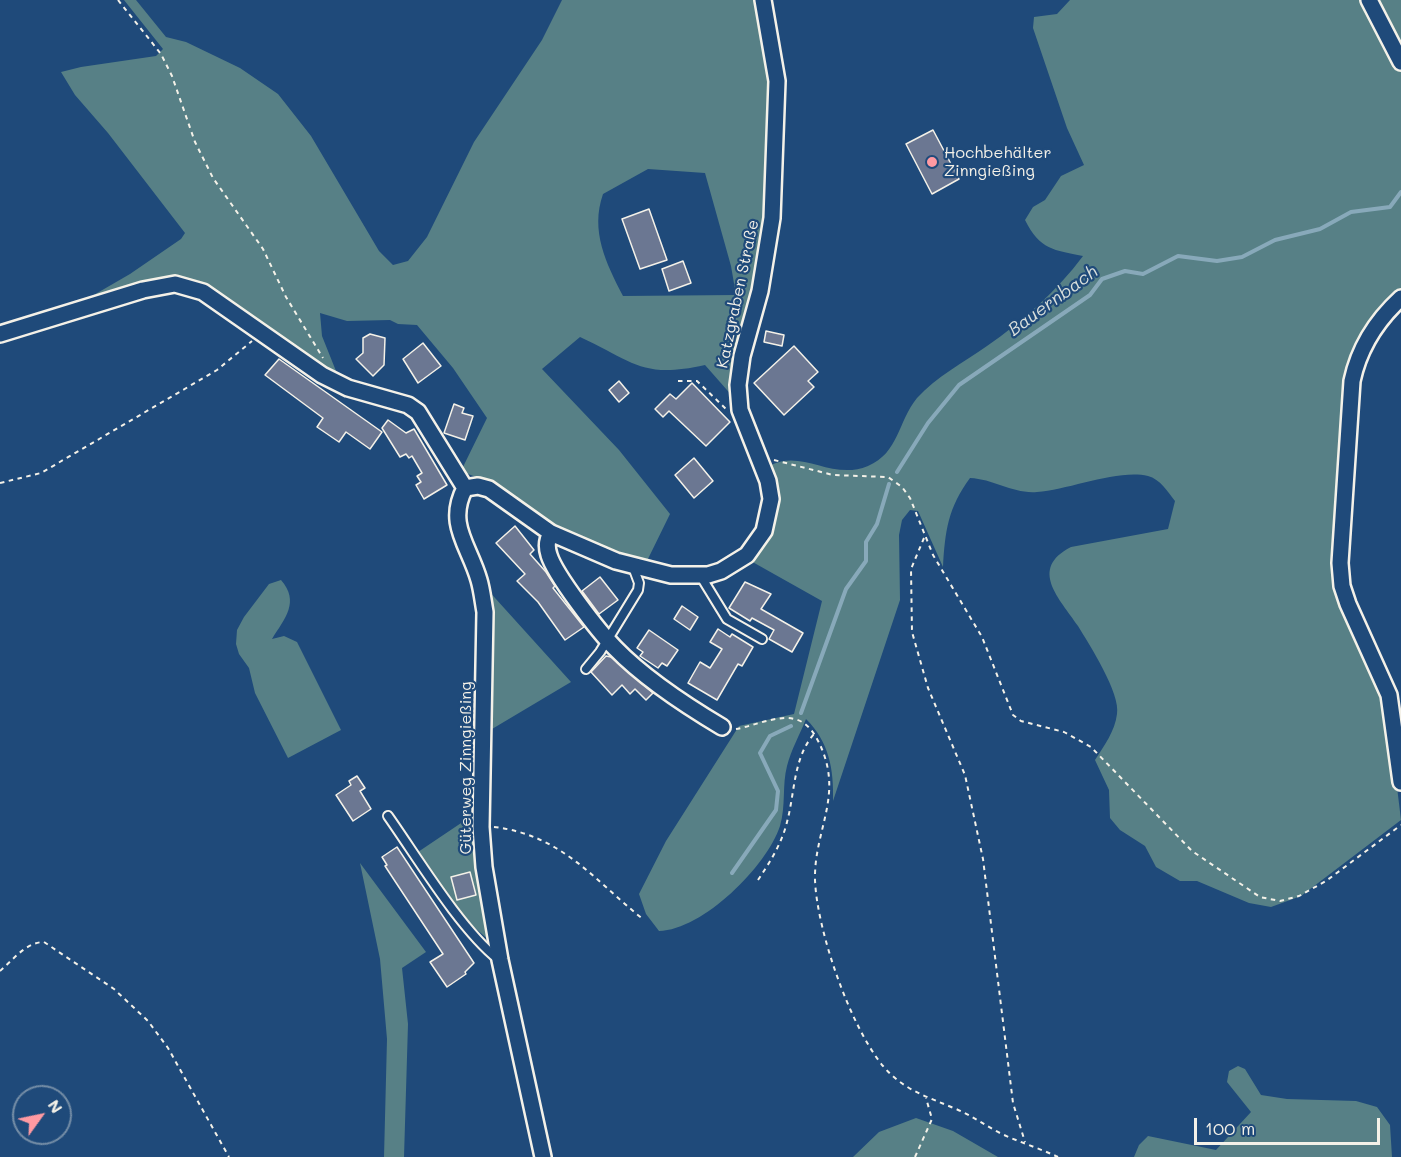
<!DOCTYPE html>
<meta charset="utf-8">
<style>
body{margin:0}
#map{position:relative;width:1401px;height:1157px;overflow:hidden;background:#1f4a7a;font-family:Mali,sans-serif}
canvas{display:block}
.north{position:absolute;left:12px;top:1085px;width:60px;height:60px;box-sizing:border-box;background:#1f4a7a;border:2px solid #748da6;border-radius:50%;rotate:57deg;font-size:16px;font-weight:700;line-height:24px;text-align:center;color:#f4f1e8}
.north::after{content:'';display:block;margin:auto;width:21px;height:27px;background:#ff9aa2;clip-path:polygon(50% 0,100% 100%,50% 72%,0 100%)}
.scale{position:absolute;left:1194px;top:1118px;width:186px;height:27px;box-sizing:border-box;border:3px solid #f4f1e8;border-top:0;padding-left:8px;font-size:18px;line-height:21px;white-space:nowrap;color:#f4f1e8;-webkit-text-stroke:4px #1f4a7a;paint-order:stroke}
</style>
<div id="map">
<canvas width="1401" height="1157"></canvas>
<div class="north">N</div>
<div class="scale">100 m</div>
</div>
<script>
const ctx = document.querySelector('canvas').getContext('2d');
ctx.lineJoin = 'round';
function fill(path, color) { ctx.fillStyle = color; ctx.fill(path, 'evenodd'); }
function strokePath(path, color, width, dash) { ctx.strokeStyle = color; ctx.lineWidth = width; ctx.lineCap = dash ? 'butt' : 'round'; ctx.setLineDash(dash || []); ctx.stroke(path); }
function label(font, color, halo, rows, align = 'center') {
  ctx.font = font + ' Mali,sans-serif'; ctx.lineWidth = 4.5; ctx.setLineDash([]); ctx.textBaseline = 'middle'; ctx.strokeStyle = halo; ctx.fillStyle = color; for (const [text, x, y, turn = 0] of rows) {
    ctx.save(); ctx.translate(x, y); ctx.rotate((+turn || 0) * Math.PI / 180); ctx.textAlign = isNaN(turn) ? turn : align; if (halo) ctx.strokeText(text, 0, 0); ctx.fillText(text, 0, 0); ctx.restore();
  }
}
fill(new Path2D(`
 M124,0H136L166,37L186,42L240,68L278,94L311,136L379,251L393,265L408,261L427,237L474,142L542,40L562,0H760L773,73L768,218L734,398L705,365C642,379 634,362 580,337L542,369L619,450L670,514L645,565L614,555L548,525L483,480L461,471L487,418L453,368L417,325L398,324L390,320L347,321L320,313L322,336L338,376L187,281L73,307L130,274L181,239L185,233L108,133L75,95L61,72L81,67L156,56L163,49ZM648,169L705,173L731,266L736,295L623,296C606,263 590,231 603,194Z
 M1070,0H1401V293L1362,337L1334,563L1386,696L1401,820L1301,896L1271,907L1249,903L1197,881H1180L1156,867L1145,846L1120,830L1110,818L1109,790L1095,760C1104,746 1115,731 1117,714C1121,694 1089,644 1078,626C1060,599 1028,569 1071,547L1168,529L1175,501C1168,492 1160,479 1148,476C1117,469 1069,490 1037,492C1013,494 994,479 970,478C948,508 945,531 943,567L918,511L910,510L902,520L899,535L900,600L833,801C834,769 829,742 806,719C800,734 791,750 787,766C782,785 786,806 780,826C767,866 703,930 659,931L646,914L639,894L666,841L739,726L794,714L822,601L749,560C778,525 781,508 771,465C803,449 832,481 868,466C899,453 898,421 917,398C936,377 964,362 987,346C1023,321 1057,291 1083,256C1054,250 1040,250 1025,220L1033,207L1045,200L1061,176L1084,165L1067,128L1033,28L1034,17L1057,14Z
 M281,580C300,602 285,618 272,639L284,636L297,642L341,730L288,758L255,693L249,668L239,654L236,644L237,630L244,617L269,584Z
 M486,588L571,682L487,732Z
 M476,813L490,941L466,920L418,852Z
 M360,863L426,952L402,968L408,1024L404,1157H384L387,1039L380,959Z
 M1238,1066L1245,1069L1261,1095L1287,1099L1356,1101L1377,1107L1390,1125L1392,1157H1134L1139,1145L1148,1136L1216,1150L1251,1112L1227,1082L1229,1071Z
 M916,1118L953,1131L998,1157H853L879,1132Z`), '#578086');
strokePath(new Path2D(`
 M897,472L928,423L959,385L1090,295L1102,279L1125,271L1143,274L1178,256L1217,261L1242,257L1275,240L1320,229L1351,212L1390,207L1401,192
 M801,713L846,589L866,561V542L877,524L889,484
 M732,873L776,810L778,791L760,753L770,736L791,726`), '#88a9ba', 4);
const building = new Path2D(`
 M933,130L959,179L932,194L906,144Z
 M649,209L667,260L640,269L622,219Z
 M683,261L691,283L669,291L662,269Z
 M766,331L784,335L782,346L764,342Z
 M370,334L385,338L384,365L373,376L356,359L363,353V338Z
 M423,343L441,366L418,383L403,359Z
 M794,346L818,372L808,381L814,387L784,415L754,383Z
 M279,359L382,432L370,449L346,432L339,442L317,427L323,418L265,375Z
 M619,381L629,393L619,402L609,390Z
 M692,383L730,422L706,446L669,411L663,417L655,409L670,394L676,399Z
 M454,404L464,408L462,413L473,416L465,440L444,433Z
 M388,420L406,433L414,429L447,485L424,499L416,485L421,482L417,476L422,473L412,456L409,458L406,454L400,457L382,428Z
 M694,458L713,481L694,498L675,475Z
 M515,526L534,550L530,554L546,572L555,586L553,588L584,627L565,640L538,602L517,581L525,574L496,543Z
 M600,577L618,600L599,614L582,591Z
 M745,582L771,594L761,609L803,633L792,652L769,639L774,630L752,618L750,621L729,608Z
 M682,606L698,617L690,630L674,619Z
 M718,629L730,637L732,634L753,647L742,666L738,664L717,700L688,683L700,662L710,668L722,649L710,642Z
 M649,630L678,650L667,666L662,663L658,668L640,656L643,652L637,648Z
 M606,656L611,657L653,693L646,700L635,689L630,694L622,685L612,695L591,672Z
 M357,776L365,788L360,791L371,809L353,821L336,795L351,785L349,781Z
 M397,847L474,963L465,972L466,974L447,987L430,962L443,954L385,866L387,865L382,857Z
 M470,872L476,895L457,900L451,877Z`);
fill(building, '#6b7792');
strokePath(building, '#f4f1e8', 1.5);
const service = new Path2D(`
 M700,575L727,619L762,639
 M586,669L600,652L638,590L639,583L633,567
 M388,816C417,857 460,929 498,959`);
const minor = new Path2D(`
 M1369,0L1401,62
 M1401,298C1376,321 1359,348 1352,381L1340,563L1342,586L1348,604L1389,695L1401,782
 M0,334L143,290L175,284L203,292L322,375L348,388L408,405L418,412L465,488
 M465,488L478,486L489,489L551,533L616,561L671,575H708L721,571L747,555L764,531L771,499L768,481L740,410L738,385L742,356L760,291L772,218L777,81L763,0
 M465,488C446,524 469,545 479,580C482,590 483,601 485,612L481,827L484,867L500,960L543,1157
 M551,533C547,540 546,546 549,555C555,575 599,632 615,648C645,679 685,705 722,727`);
strokePath(service, '#f4f1e8', 12);
strokePath(minor, '#f4f1e8', 20);
strokePath(new Path2D(`
 M118,0L161,54L172,76L195,142L213,178L263,249L286,297L323,358
 M678,381H697L726,409
 M774,460L833,475L888,477L902,487L910,498L933,555L982,637L1013,715L1021,721L1064,732L1091,747L1192,851L1260,897L1280,901L1299,896L1326,881L1401,825
 M0,483L41,473L217,370L252,341
 M924,538L911,569L912,632L928,688L965,775L983,859L1013,1103L1025,1142
 M736,729C755,726 784,711 802,722C811,727 817,738 821,747C843,797 814,830 815,880C817,931 850,1026 883,1066C903,1090 928,1097 956,1109C973,1116 987,1127 1004,1135C1022,1143 1041,1149 1058,1157
 M494,827C562,835 594,880 644,920
 M758,880C770,862 782,843 787,822C795,793 793,758 814,734
 M0,971C13,960 26,942 44,942L114,989L148,1021L168,1048L229,1157
 M915,1157L932,1119L926,1098`), '#f4f1e8', 2, [4.5, 4.5]);
strokePath(service, '#1f4a7a', 8);
strokePath(minor, '#1f4a7a', 15);
for (const [x, y, r, color] of [
 [932,162,6,"#ff9aa2"]
]) { const dot = new Path2D(); dot.arc(x, y, r, 0, 2 * Math.PI); ctx.fillStyle = color; ctx.fill(dot); strokePath(dot, '#1f4a7a', 2); }
label('16px', '#f4f1e8', '#1f4a7a', [
 ["Hochbehälter",944,153],
 ["Zinngießing",944,171]
], 'left');
label('16px', '#f4f1e8', '#1f4a7a', [
 ["Katzgraben Straße",738,294,-78],
 ["Güterweg Zinngießing",466,768,-90]
]);
label('italic 18px', '#d9dfdc', '#1f4a7a', [
 ["Bauernbach",1053,301,-36]
]);
</script>
